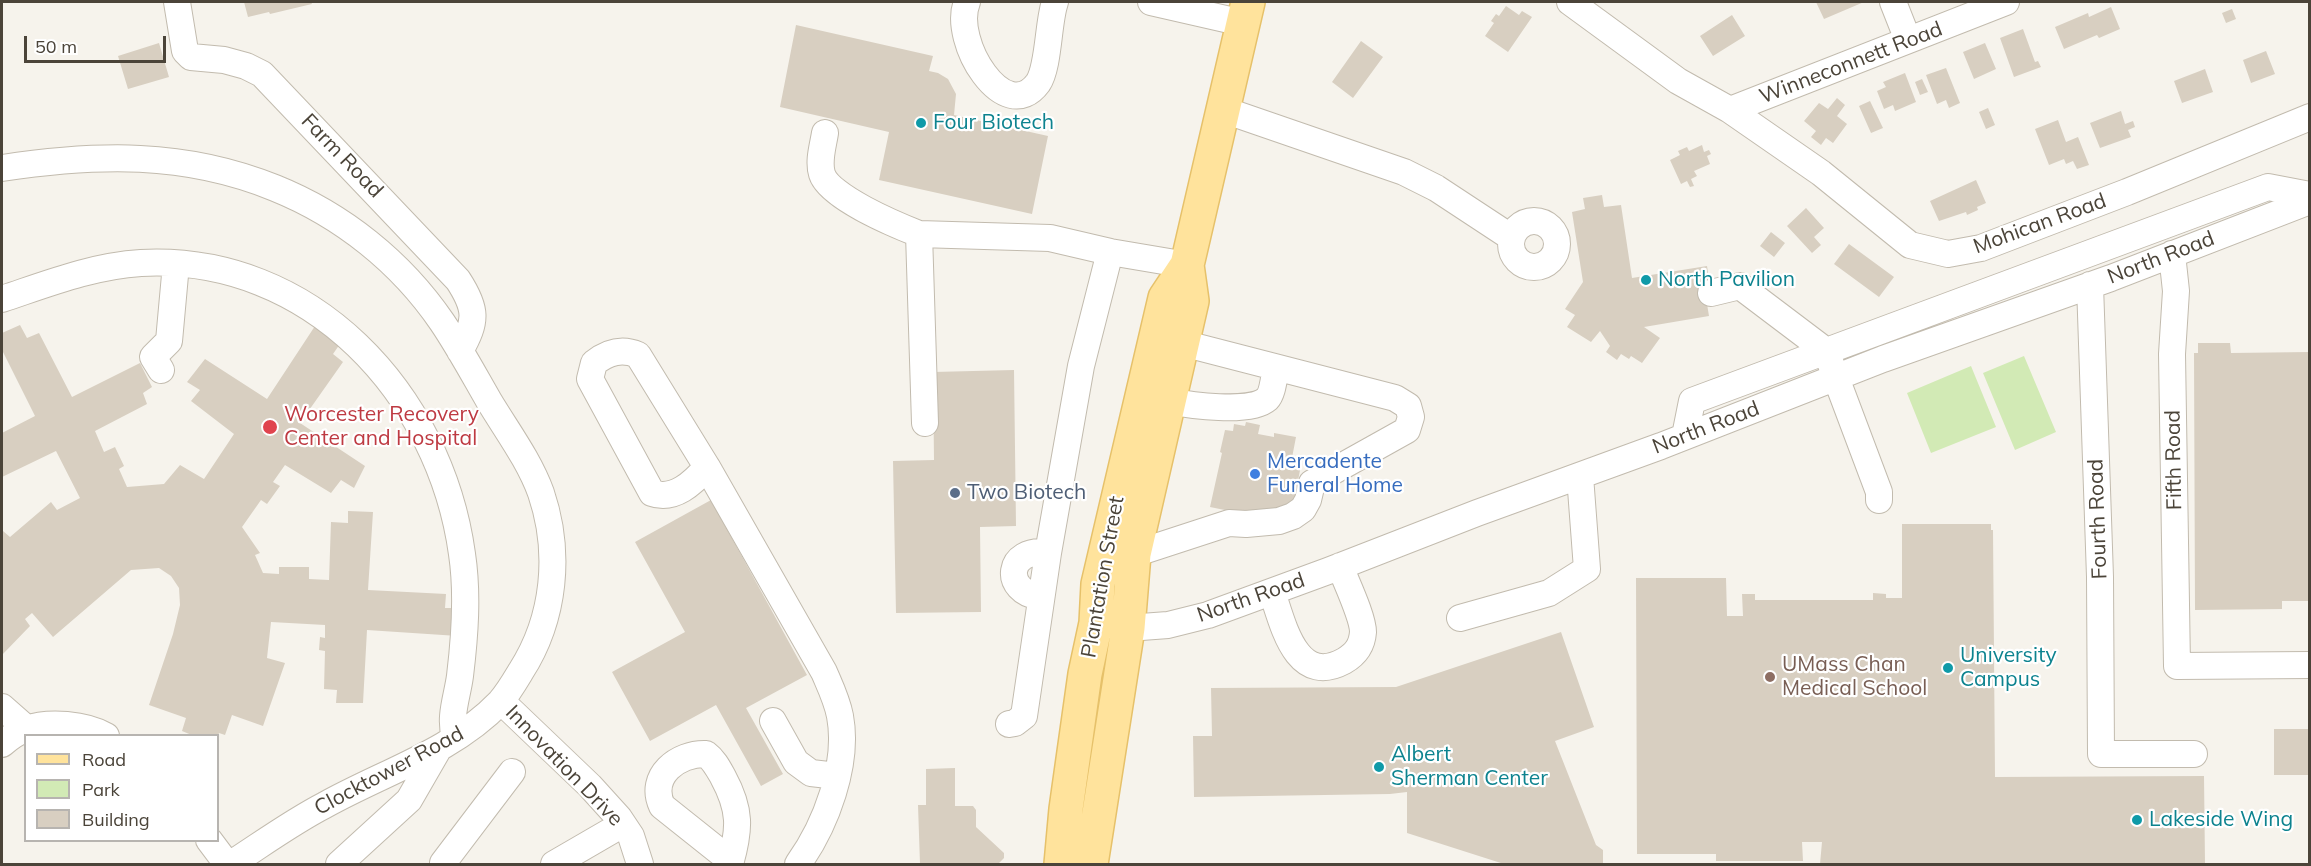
<!DOCTYPE html>
<style>
body{margin:0}
#map{position:relative;width:2311px;height:866px;overflow:hidden;background:#f6f3ec;font-family:Mulish,sans-serif}
canvas{display:block}
.frame{position:absolute;inset:0;border:3px solid #4b4439;pointer-events:none}
.legend{position:absolute;left:24px;top:734px;width:195px;height:108px;box-sizing:border-box;background:#fff;border:2px solid #b7b4b0;margin:0;padding:8px 10px;list-style:none;font-size:18px;color:#4b4439}
.legend li{display:flex;align-items:center;gap:12px;height:30px}
.legend b{width:30px;border:2px solid #b7b4b0}
.scale{position:absolute;left:24px;top:36px;width:142px;height:27px;box-sizing:border-box;border:3px solid #4b4439;border-top:0;padding-left:8px;font-size:18px;line-height:21px;white-space:nowrap;color:#4b4439;-webkit-text-stroke:4px #fff;paint-order:stroke}
</style>
<div id="map">
<canvas width="2311" height="866"></canvas>
<div class="frame"></div>
<ul class="legend">
<li><b style="height:8px;background:#ffe39c"></b>Road</li>
<li><b style="height:16px;background:#d2eab5"></b>Park</li>
<li><b style="height:16px;background:#d8cfc1"></b>Building</li>
</ul>
<div class="scale">50 m</div>
</div>
<script>
const ctx = document.querySelector('canvas').getContext('2d');
ctx.lineJoin = 'round';
function fill(path, color) { ctx.fillStyle = color; ctx.fill(path, 'evenodd'); }
function strokePath(path, color, width, dash) { ctx.strokeStyle = color; ctx.lineWidth = width; ctx.lineCap = dash ? 'butt' : 'round'; ctx.setLineDash(dash || []); ctx.stroke(path); }
function label(font, color, halo, rows, align = 'center') {
  ctx.font = font + ' Mulish,sans-serif'; ctx.lineWidth = 4.5; ctx.setLineDash([]); ctx.textBaseline = 'middle'; ctx.strokeStyle = halo; ctx.fillStyle = color; for (const [text, x, y, turn = 0] of rows) {
    ctx.save(); ctx.translate(x, y); ctx.rotate((+turn || 0) * Math.PI / 180); ctx.textAlign = isNaN(turn) ? turn : align; if (halo) ctx.strokeText(text, 0, 0); ctx.fillText(text, 0, 0); ctx.restore();
  }
}
fill(new Path2D(`
 M2024,356L2056,432L2015,450L1983,373Z
 M1971,366L1996,427L1931,453L1907,393Z`), '#d2eab5');
fill(new Path2D(`
 M244,2H311L312,4L270,14L269,12L248,17Z
 M1816,2H1864L1824,19Z
 M1506,6L1519,15L1522,11L1532,17L1508,52L1485,36L1494,23L1491,21L1496,14L1499,16Z
 M2111,7L2120,29L2099,38L2097,35L2064,49L2055,27L2088,13L2089,17Z
 M2232,9L2236,19L2226,23L2222,13Z
 M1732,15L1745,36L1713,56L1700,36Z
 M796,25L933,56L929,71L938,73L948,79L956,94L954,115L1048,136L1032,214L879,180L889,132L780,107Z
 M2023,29L2035,62L2038,61L2041,67L2014,77L2000,38Z
 M1361,41L1383,57L1353,98L1332,82Z
 M159,43L169,77L128,89L118,56Z
 M1985,43L1996,69L1974,79L1963,52Z
 M2266,51L2275,74L2251,83L2243,60Z
 M1946,68L1960,103L1949,108L1946,100L1937,104L1926,75Z
 M2205,69L2213,92L2182,103L2174,81Z
 M1905,73L1916,102L1895,111L1893,105L1884,109L1877,91L1886,87L1883,82Z
 M1922,79L1928,92L1920,95L1915,82Z
 M1837,98L1845,105L1837,116L1847,124L1833,143L1826,138L1821,145L1811,137L1816,131L1804,121L1819,103L1828,109Z
 M1870,101L1883,128L1871,133L1859,106Z
 M1988,108L1995,125L1986,129L1979,112Z
 M2121,111L2125,124L2133,121L2135,127L2128,130L2131,137L2100,148L2090,123Z
 M2058,120L2066,142L2078,137L2089,165L2077,169L2073,161L2066,164L2064,159L2049,165L2035,129Z
 M1702,145L1704,152L1709,150L1711,154L1707,156L1710,164L1694,171L1697,176L1691,179L1694,186L1690,187L1687,181L1681,184L1670,160L1680,155L1678,151L1687,147L1689,151Z
 M1976,180L1986,203L1977,207L1978,210L1967,215L1966,212L1939,221L1930,201Z
 M1602,195L1604,207L1621,205L1632,278L1707,266L1710,285L1704,286L1709,316L1644,327L1660,338L1642,363L1631,356L1629,359L1621,354L1617,360L1606,352L1610,346L1600,331L1591,342L1567,327L1575,315L1565,309L1583,282L1572,212L1585,209L1583,198Z
 M1806,208L1824,228L1814,237L1821,245L1812,253L1787,226Z
 M1771,232L1785,243L1774,257L1760,246Z
 M1849,244L1894,277L1879,297L1834,264Z
 M20,325L27,338L39,333L72,397L140,363L152,387L143,393L147,404L95,431L104,452L115,447L124,466L119,469L127,487L164,484L180,465L204,479L234,434L191,401L200,390L187,382L205,359L267,399L315,326L342,341L333,354L343,362L300,423L365,466L354,488L341,480L331,493L285,465L273,482L280,486L267,504L261,500L242,527L260,553L255,555L263,573L279,574V567H309V579L329,580L331,522L348,523V511L373,512L368,590L446,594L445,608H460L458,636L367,630L363,703H336L337,690L324,689L325,651L319,650L320,637L325,638V625L271,622L267,658L285,663L263,726L232,715L225,735L219,733L218,736H194L182,731L186,718L149,705L173,634L180,605L179,588L171,576L159,568L131,570L53,637L32,613L25,619L30,626L2,655V532L3,531L10,537L51,502L57,510L80,498L56,451L2,477V433L35,416L2,350V333Z
 M2198,343H2230L2231,353L2310,352V601H2282V609L2195,610L2194,353H2198Z
 M1014,370L1016,526L980,527L981,612L896,613L893,461L934,460L933,372Z
 M1246,422L1260,425L1258,434L1274,437V433L1296,437L1291,463L1301,465L1292,512L1259,517L1210,507L1222,453L1220,452L1225,430L1233,431L1234,424L1245,426Z
 M711,500L807,675L746,708L783,774L761,786L716,705L650,741L612,672L685,632L635,542Z
 M1902,524H1991V530H1993L1995,777L2204,776L2205,864H1820L1822,842H1802L1803,861H1716V854H1637L1636,578H1726L1727,616H1743L1742,594H1755V600H1873V593L1886,594V598H1902Z
 M1561,632L1594,727L1555,741L1596,845L1603,850V864H1504L1407,833V792L1390,794L1194,797L1193,736H1212L1211,688L1396,687Z
 M2274,729H2310V775H2274Z
 M955,768V806H973L976,810V827L1004,853V858L998,864H920L918,805H926V769Z`), '#d8cfc1');
const minor = new Path2D(`
 M177,2L185,51L191,57L224,60L246,66L262,74L458,280C477,309 477,321 460,351
 M967,2C951,41 1005,128 1038,83C1049,67 1048,21 1055,2
 M1151,2L1243,23
 M1570,2L1678,81L1730,110L1821,173L1910,245L1948,254L1981,248L2127,192L2310,117
 M1893,2L1908,40
 M1224,110L1404,172L1436,188L1512,238
 M1730,110L2006,2
 M825,133C823,146 818,161 822,174C829,197 896,225 919,234
 M2,168C97,154 184,151 275,188C342,215 401,262 442,322C459,347 474,375 489,401C507,431 529,460 541,493C561,552 555,618 521,671C515,681 508,693 500,702C452,752 384,772 325,805C292,822 262,844 231,864
 M1511 244a23 23 0 1 1 46 0a23 23 0 1 1-46 0Z
 M2172,254L2176,291L2172,354L2177,666L2310,665
 M2090,285L2100,577L2101,754H2194
 M1711,293L1740,286L1826,351L1879,492V500
 M2,299C47,284 92,266 141,263C311,254 440,394 462,554C468,594 465,635 460,676C457,698 449,716 455,738
 M161,370L153,357L169,341L176,264
 M1168,401C1189,405 1250,414 1267,399C1273,393 1274,376 1276,368
 M925,423L919,234L1050,238L1110,252
 M1685,436L1692,401L2268,187L2310,195
 M707,467C693,483 674,501 652,493L590,379L594,363C608,352 622,348 638,355L707,467L824,672C830,686 837,700 840,716C849,764 826,825 798,864
 M1134,554L1229,523L1246,524L1279,521L1293,516L1303,509L1308,500L1312,483L1407,430L1411,417L1408,406L1395,398L1182,343
 M1272,592C1283,624 1296,687 1344,661C1356,654 1362,646 1363,632C1363,617 1346,582 1340,566
 M1041,597C1001,592 1007,546 1048,553
 M1460,618L1549,593L1587,569L1580,476
 M1111,625L1128,628L1168,625L1208,615L1328,571L1477,513L1661,446L1883,359L2111,278L2310,201
 M501,701L590,786L619,818L631,836L640,864
 M2,707L27,729
 M773,721L796,762L811,773L837,776
 M1009,724L1015,723L1024,716L1048,553L1081,366L1110,252L1187,265
 M2,744C9,738 17,732 26,729C49,721 85,724 106,736
 M209,840L227,864
 M339,864L409,800L439,748
 M446,864L443,863L512,772
 M554,864L623,824
 M730,864C740,829 741,810 723,777C718,768 714,760 706,754C678,753 648,776 662,806L731,861`);
const major = new Path2D(`
 M1061,864L1066,809L1085,674L1096,623L1098,584L1165,298L1187,265L1248,2
 M1091,864L1128,628L1134,554L1192,301L1187,265`);
strokePath(minor, '#c2bbae', 28);
strokePath(major, '#e6c16a', 36);
strokePath(minor, '#fff', 26);
strokePath(major, '#ffe39c', 33);
for (const [x, y, r, color] of [
 [921,123,6,"#0f9aa8"],
 [1646,280,6,"#0f9aa8"],
 [270,427,8,"#e0444e"],
 [1255,474,6,"#3f7fe0"],
 [955,493,6,"#5c6f8a"],
 [1948,668,6,"#0f9aa8"],
 [1770,677,6,"#8d6e63"],
 [1379,767,6,"#0f9aa8"],
 [2137,820,6,"#0f9aa8"]
]) { const dot = new Path2D(); dot.arc(x, y, r, 0, 2 * Math.PI); ctx.fillStyle = color; ctx.fill(dot); strokePath(dot, '#fff', 2); }
label('21px', '#4b4439', '#fff', [
 ["Winneconnett Road",1851,63,-21],
 ["Farm Road",342,156,46],
 ["Mohican Road",2040,224,-20],
 ["North Road",2161,258,-21],
 ["North Road",1706,428,-21],
 ["Fifth Road",2174,460,-91],
 ["Fourth Road",2098,519,-92],
 ["Plantation Street",1103,577,-80],
 ["North Road",1251,598,-19],
 ["Innovation Drive",564,766,46],
 ["Clocktower Road",389,771,-28]
]);
label('21px', '#0d838f', '#fff', [
 ["Four Biotech",933,123],
 ["North Pavilion",1658,280],
 ["University",1960,656],
 ["Campus",1960,680],
 ["Albert",1391,755],
 ["Sherman Center",1391,779],
 ["Lakeside Wing",2149,820]
], 'left');
label('21px', '#be3a42', '#fff', [
 ["Worcester Recovery",284,415],
 ["Center and Hospital",284,439]
], 'left');
label('21px', '#366cbe', '#fff', [
 ["Mercadente",1267,462],
 ["Funeral Home",1267,486]
], 'left');
label('21px', '#4e5e75', '#fff', [
 ["Two Biotech",967,493]
], 'left');
label('21px', '#785e54', '#fff', [
 ["UMass Chan",1782,665],
 ["Medical School",1782,689]
], 'left');
</script>
